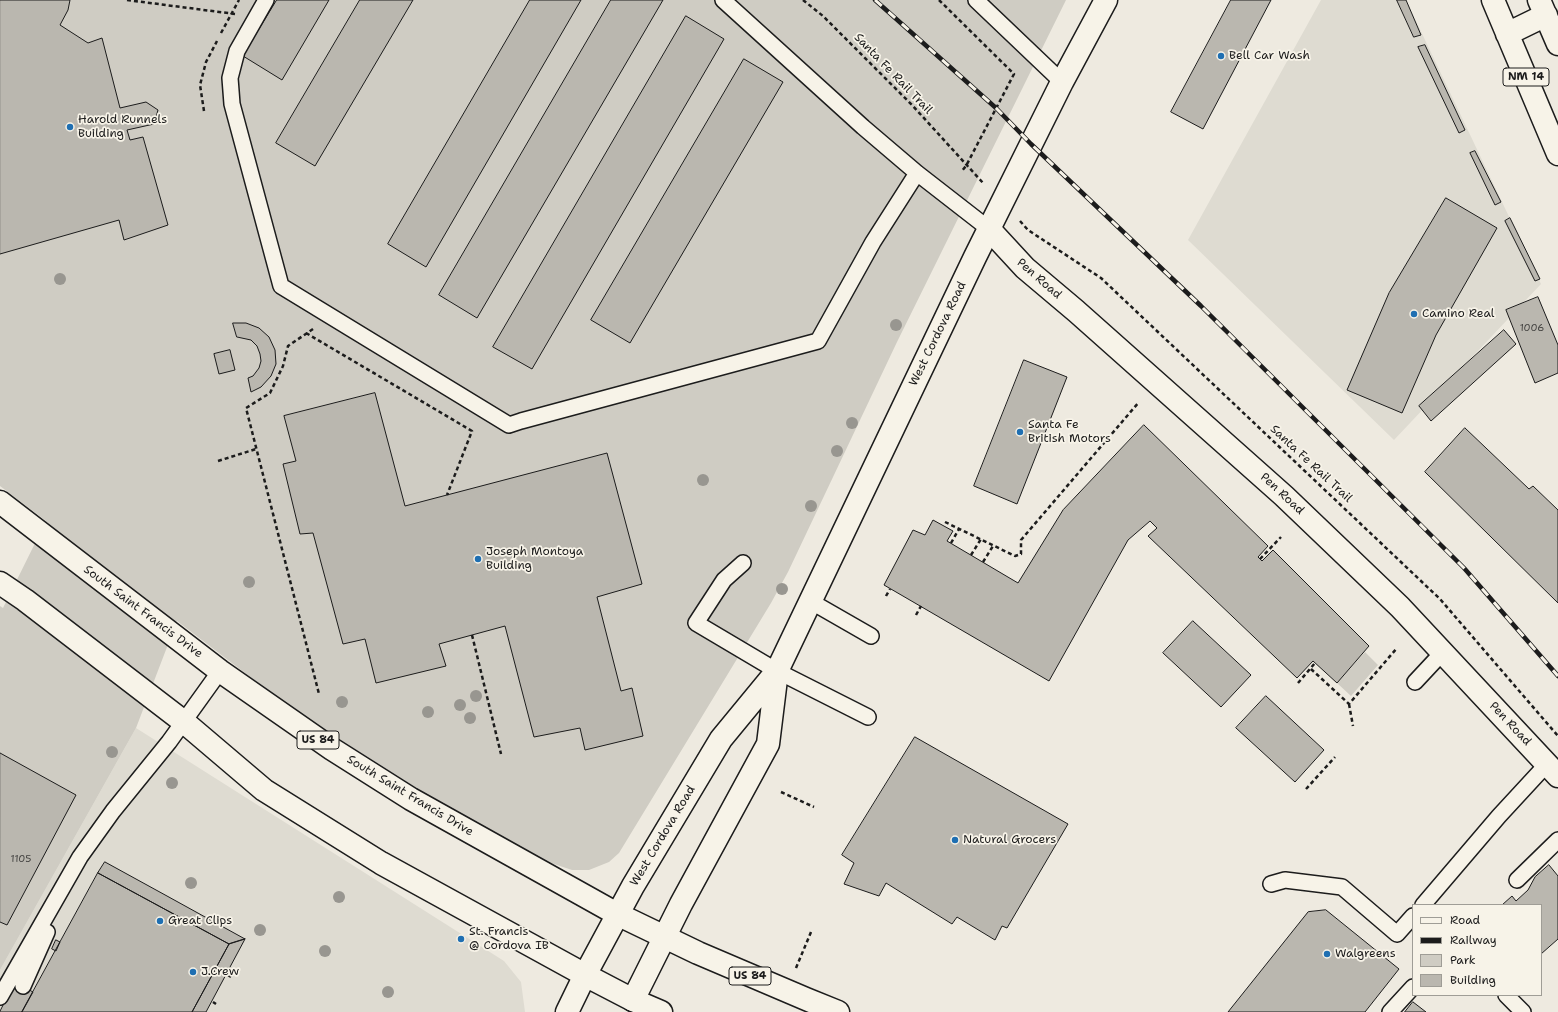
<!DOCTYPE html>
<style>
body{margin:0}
#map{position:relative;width:1558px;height:1012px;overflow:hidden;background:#eeeae0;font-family:"Shantell Sans",sans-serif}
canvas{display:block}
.legend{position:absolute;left:1412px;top:904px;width:130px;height:92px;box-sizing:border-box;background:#f7f3e8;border:1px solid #9f9d96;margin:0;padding:5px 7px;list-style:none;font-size:12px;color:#1c1c1c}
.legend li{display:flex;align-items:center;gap:8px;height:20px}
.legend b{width:20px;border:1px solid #9f9d96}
</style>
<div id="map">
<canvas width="1558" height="1012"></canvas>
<ul class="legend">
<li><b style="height:5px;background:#f7f3e8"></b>Road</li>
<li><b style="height:5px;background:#1c1c1c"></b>Railway</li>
<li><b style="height:11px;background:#cfccc3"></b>Park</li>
<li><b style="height:11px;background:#bab7af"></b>Building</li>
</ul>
</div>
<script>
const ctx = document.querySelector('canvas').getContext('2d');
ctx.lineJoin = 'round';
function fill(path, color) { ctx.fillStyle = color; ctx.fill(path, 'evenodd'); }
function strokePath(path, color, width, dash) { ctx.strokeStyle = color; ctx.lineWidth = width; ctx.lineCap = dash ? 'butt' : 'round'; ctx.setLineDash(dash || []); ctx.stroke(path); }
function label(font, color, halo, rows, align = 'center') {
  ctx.font = font + ' "Shantell Sans",sans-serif'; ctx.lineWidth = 3.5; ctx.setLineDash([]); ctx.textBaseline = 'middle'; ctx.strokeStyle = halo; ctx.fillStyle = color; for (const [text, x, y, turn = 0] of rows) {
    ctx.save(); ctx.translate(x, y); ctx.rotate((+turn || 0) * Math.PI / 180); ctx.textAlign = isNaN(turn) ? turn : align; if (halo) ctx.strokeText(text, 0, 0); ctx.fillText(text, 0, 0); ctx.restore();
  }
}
fill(new Path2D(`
 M1321,0H1406L1541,284L1394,440L1188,240Z
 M136,728L504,961L521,982L525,1012H0V970Z`), '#dedbd1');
fill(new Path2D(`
 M0,0H1066L897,342L788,572L771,603L619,853L609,862L589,870H572L548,862L442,804L308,719L309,722L177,621L136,728L0,970V606L3,608L46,521L0,486Z
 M1365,652L1378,665L1351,696L1337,683Z`), '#cfccc3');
const building = new Path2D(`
 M0,0H70L68,10L60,25L88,43L102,38L120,108L146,102L158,110L154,124L127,130L130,140L143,137L168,225L124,240L119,220L0,254Z
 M277,0H329L282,80L243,56Z
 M360,0H413L315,166L276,143Z
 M530,0H581L426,267L388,244Z
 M611,0H663L477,318L439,295Z
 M1231,0H1271L1203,129L1171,112Z
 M1397,0H1406L1421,35L1414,37Z
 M686,16L724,39L532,369L493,347Z
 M1425,45L1465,130L1459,133L1418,47Z
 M744,59L783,82L630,343L591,320Z
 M1475,151L1501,202L1495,205L1470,153Z
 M1446,198L1497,228L1436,335L1402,413L1347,390L1389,293Z
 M1510,218L1540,279L1535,281L1505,221Z
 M1538,297L1558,345V373L1535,383L1506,310Z
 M233,323H246L259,328L269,337L275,350L276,364L271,376L261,387L251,392L248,378L253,376L259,368L261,361L260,354L257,346L251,340L237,337Z
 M1504,330L1516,344L1431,421L1419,406Z
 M230,350L235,370L219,374L214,354Z
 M1024,360L1067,377L1017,504L974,486Z
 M375,393L405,506L607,453L642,584L597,597L621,691L632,688L643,736L585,750L580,728L534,737L505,626L439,644L446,666L376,683L365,639L343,644L313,533L300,534L283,464L296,461L284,416Z
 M1144,425L1268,546L1258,557L1262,561L1273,550L1369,646L1337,683L1313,661L1297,678L1148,536L1157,528L1150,521L1128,540L1049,681L884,585L913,530L925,535L933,520L953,531L947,541L1018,583L1063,510Z
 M1465,428L1529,489L1533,486L1558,510V603L1425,472Z
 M1193,621L1251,675L1221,707L1163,653Z
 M1266,696L1324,750L1295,782L1236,728Z
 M915,737L1068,824L1007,928L1002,926L995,940L957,917L952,924L886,883L879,896L844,884L854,863L842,855Z
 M0,753L76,795L7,925L0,922Z
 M105,862L167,896L245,939L229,944L98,873Z
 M1549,865L1558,876V939L1541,954V905H1502L1512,896L1516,901L1528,890L1535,877Z
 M98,873L229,944L192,1012H22Z
 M1326,910L1399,969L1365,1012H1228L1308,912Z
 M245,939L206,1012H192L229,944Z
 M56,940L60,942L56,951L52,949Z
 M15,982L33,992L22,1012H0Z
 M1413,1002L1426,1012H1405Z`);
fill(building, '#bab7af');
strokePath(building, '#1c1c1c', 1);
const service = new Path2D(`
 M266,0L237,51L230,78L232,104L281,286L509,425L521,421L818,341L873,242L917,173
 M723,0L863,127L917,173L989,229
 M976,0L1062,82
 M743,563L724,580L696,623L777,671L868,717
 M810,601L871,636
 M1415,682L1443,652
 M1517,880L1558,840
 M1271,884L1285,880L1342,887L1397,934L1413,916
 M1423,905L1499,816L1547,764
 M23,986L47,932
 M1506,995L1523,1012
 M0,997L80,857L113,811L169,742L220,671
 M1390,1012L1413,987`);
const minor = new Path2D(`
 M989,229L1025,268L1076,311L1284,496L1400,607L1558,776`);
const tertiary = new Path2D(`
 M567,1012L585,975`);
const secondary = new Path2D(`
 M585,975L633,886L721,739L777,671L975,257L1062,82L1106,0
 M633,1000L681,904L768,744L777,671`);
const primary = new Path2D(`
 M1493,0L1558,154
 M1539,0L1558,44
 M1507,34L1546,15`);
const trunk = new Path2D(`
 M0,502L220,671L332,749L411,799L617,914L698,953L806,999L838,1012
 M0,583L25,600L184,722L264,790L381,863L585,975L633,1000L661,1012`);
strokePath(service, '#1c1c1c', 18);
strokePath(minor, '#1c1c1c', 25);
strokePath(tertiary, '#1c1c1c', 25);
strokePath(secondary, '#1c1c1c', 25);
strokePath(primary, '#1c1c1c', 25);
strokePath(trunk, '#1c1c1c', 25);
strokePath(new Path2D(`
 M127,0L235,14
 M803,0L823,16L912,105L984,184
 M939,0L1014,74L966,166L961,172
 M221,33L239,0
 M204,111L200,85L206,62L217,41
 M1020,221L1028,230L1101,278L1440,599L1558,736
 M313,329L288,346L283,366L270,393L246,408L319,694
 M306,333L472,431L447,495
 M218,461L256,449
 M945,522L1015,556L1021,554V540L1139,402
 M951,543L959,529
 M971,555L981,539
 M1260,559L1281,537
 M983,562L993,546
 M886,596L890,589
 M916,615L921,606
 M472,635L501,754
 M1311,669L1349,704L1397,648
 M1298,683L1315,663
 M1349,704L1353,726
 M1306,789L1335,757
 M781,792L814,807
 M796,968L811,932
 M228,975L231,977
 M213,1002L216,1004`), '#1c1c1c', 2.5, [4, 3]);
strokePath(service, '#f7f3e8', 15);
strokePath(minor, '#f7f3e8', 22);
strokePath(tertiary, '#f7f3e8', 22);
strokePath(secondary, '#f7f3e8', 22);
strokePath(primary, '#f7f3e8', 22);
strokePath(trunk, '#f7f3e8', 22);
const rail = new Path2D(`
 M875,0L996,108L1031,144L1201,306L1464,568L1558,676`);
strokePath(rail, '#1c1c1c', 4.5);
strokePath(rail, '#f7f3e8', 3, [9]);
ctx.fillStyle = '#989690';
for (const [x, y] of [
 [60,279],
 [896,325],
 [852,423],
 [837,451],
 [703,480],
 [811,506],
 [249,582],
 [782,589],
 [476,696],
 [342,702],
 [460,705],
 [428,712],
 [470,718],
 [112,752],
 [172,783],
 [191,883],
 [339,897],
 [260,930],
 [325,951],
 [388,992]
]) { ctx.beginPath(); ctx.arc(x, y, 6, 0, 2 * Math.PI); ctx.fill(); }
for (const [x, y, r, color] of [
 [1221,56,4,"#1f6fb2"],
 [70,127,4,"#1f6fb2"],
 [1414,314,4,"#1f6fb2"],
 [1020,432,4,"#1f6fb2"],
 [478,559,4,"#1f6fb2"],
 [955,840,4,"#1f6fb2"],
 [160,921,4,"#1f6fb2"],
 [461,939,4,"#1f6fb2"],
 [1327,954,4,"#1f6fb2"],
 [193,972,4,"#1f6fb2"]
]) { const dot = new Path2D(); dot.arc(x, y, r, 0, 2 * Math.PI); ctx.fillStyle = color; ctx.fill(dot); strokePath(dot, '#f7f3e8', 1.5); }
label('10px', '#444341', null, [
 ["1006",1532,328],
 ["1105",21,859]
]);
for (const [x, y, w] of [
 [1526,77,46],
 [318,740,42],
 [750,976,42]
]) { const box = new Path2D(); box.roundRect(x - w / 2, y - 9, w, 18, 3); ctx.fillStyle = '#f7f3e8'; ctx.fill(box); strokePath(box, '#1c1c1c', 1); }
label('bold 11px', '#1c1c1c', null, [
 ["NM 14",1526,77],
 ["US 84",318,740],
 ["US 84",750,976]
]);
label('12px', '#1c1c1c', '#f7f3e8', [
 ["Bell Car Wash",1229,56],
 ["Harold Runnels",78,120],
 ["Building",78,134],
 ["Camino Real",1422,314],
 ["Santa Fe",1028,425],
 ["British Motors",1028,439],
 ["Joseph Montoya",486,552],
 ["Building",486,566],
 ["Natural Grocers",963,840],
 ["Great Clips",168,921],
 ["St. Francis",469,932],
 ["@ Cordova IB",469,946],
 ["Walgreens",1335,954],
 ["J.Crew",201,972]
], 'left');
label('12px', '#1c1c1c', '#f7f3e8', [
 ["Santa Fe Rail Trail",893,74,46],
 ["Pen Road",1039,279,41],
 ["West Cordova Road",938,334,-64],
 ["Santa Fe Rail Trail",1311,464,43],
 ["Pen Road",1282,494,43],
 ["South Saint Francis Drive",143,612,37],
 ["Pen Road",1510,724,47],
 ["South Saint Francis Drive",410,796,31],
 ["West Cordova Road",663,836,-59]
]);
</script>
